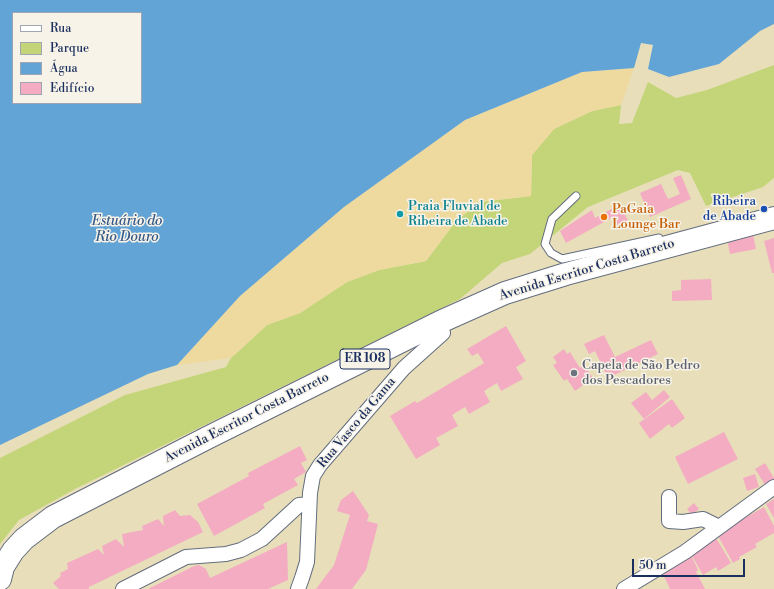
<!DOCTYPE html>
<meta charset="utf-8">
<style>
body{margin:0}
#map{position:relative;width:774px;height:589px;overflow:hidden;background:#e8dfba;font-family:"Libre Bodoni",serif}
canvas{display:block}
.legend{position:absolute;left:12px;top:12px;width:130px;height:92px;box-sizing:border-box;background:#f7f3e8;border:1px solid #9fa5b1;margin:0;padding:5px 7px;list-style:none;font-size:12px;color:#1b2f5e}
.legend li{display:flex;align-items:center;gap:8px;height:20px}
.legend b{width:20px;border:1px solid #9fa5b1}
.scale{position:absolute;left:632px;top:559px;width:113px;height:18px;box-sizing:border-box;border:2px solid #1b2f5e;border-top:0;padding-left:5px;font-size:12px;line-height:14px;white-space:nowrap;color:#1b2f5e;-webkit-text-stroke:3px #f7f3e8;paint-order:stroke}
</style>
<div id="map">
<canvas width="774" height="589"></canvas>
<ul class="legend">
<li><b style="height:5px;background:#fff"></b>Rua</li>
<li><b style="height:11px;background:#c3d578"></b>Parque</li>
<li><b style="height:11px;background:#63a4d6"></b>Água</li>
<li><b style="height:11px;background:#f3acc2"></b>Edifício</li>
</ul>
<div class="scale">50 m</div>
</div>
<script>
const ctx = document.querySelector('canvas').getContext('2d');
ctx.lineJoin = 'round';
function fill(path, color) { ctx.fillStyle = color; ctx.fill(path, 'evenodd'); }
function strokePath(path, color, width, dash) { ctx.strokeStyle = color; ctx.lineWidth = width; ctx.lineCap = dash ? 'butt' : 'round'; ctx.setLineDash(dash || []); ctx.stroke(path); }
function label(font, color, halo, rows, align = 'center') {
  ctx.font = font + ' "Libre Bodoni",serif'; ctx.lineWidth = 3; ctx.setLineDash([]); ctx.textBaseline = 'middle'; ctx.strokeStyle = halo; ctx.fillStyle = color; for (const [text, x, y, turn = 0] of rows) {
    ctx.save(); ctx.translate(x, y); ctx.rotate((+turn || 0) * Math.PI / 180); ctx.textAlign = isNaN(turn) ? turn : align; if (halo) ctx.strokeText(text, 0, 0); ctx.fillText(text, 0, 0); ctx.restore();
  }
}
fill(new Path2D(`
 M774,65V178L763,187L706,206L690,173L678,170L588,207L530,254L502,263L460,299L75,489L19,520L0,544V458L125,395L226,367L231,358L267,325L300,313L347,282L379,270L426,261L456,221L480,202L531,196L532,155L554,129L592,111L621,105L619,124L632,123L648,82L676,98L707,90Z`), '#c3d578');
fill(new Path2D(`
 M634,68L621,105L592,111L554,129L532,155L531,196L479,202L456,221L426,261L379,270L347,282L300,313L267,325L231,358L177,365L240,296L344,207L465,120L582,72Z`), '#eeda9e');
fill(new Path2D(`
 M0,0H774V24L760,31L719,64L669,77L648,69L653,45L641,43L634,68L582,72L465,120L344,207L240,296L177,365L148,374L0,445ZM13,13H141V103H13Z`), '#63a4d6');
fill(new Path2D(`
 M681,175L691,199L650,217L640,193L661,184L668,199L680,194L673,178Z
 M619,205L621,209L628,205L631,211L625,215L628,220L617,225L613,217L566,243L560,231L592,210L595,218Z
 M753,234L756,249L730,254L727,239Z
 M774,238V273H772L764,241Z
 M711,279L712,300L672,301V291L681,290V280Z
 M506,326L526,361L516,367L523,379L501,391L497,383L484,391L490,402L469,414L465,407L452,415L458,426L436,438L440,445L416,459L390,416L415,401L417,403L484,363L478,353L472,356L467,349Z
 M604,335L615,357L651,340L658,354L608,378L595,351L589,354L584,344Z
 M564,349L567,354L570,352L580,368L584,365L593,378L575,391L567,379L564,381L553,365L557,363L553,357Z
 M664,390L670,397L644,419L631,403L646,392L652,400Z
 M672,399L685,418L672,428L669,424L650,439L639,423Z
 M724,432L738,459L688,484L675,457Z
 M300,446L307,460L301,463L306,472L294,479L298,485L263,504L265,508L214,536L197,504L249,476L248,473Z
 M765,463L774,478V483L767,488L755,469Z
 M755,474L759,487L747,491L743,478Z
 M353,491L369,515L367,521L378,524L366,570L352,589H316L334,565L350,515L337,511L341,500Z
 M774,499V518L766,504Z
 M694,503L699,509L692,515L687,509Z
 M764,507L774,526V533L755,544L757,547L739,557L740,559L733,563L717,534Z
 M175,510L180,516L190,515L198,522L203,532L89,587V589H59L53,583L61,576L60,573L68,569L67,563L98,549L104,555L102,546L116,539L124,547L122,534L143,530L142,526L158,519L164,526L163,516Z
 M716,538L731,563L718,571L716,567L703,575L691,554Z
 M287,542L288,580L268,589H148L194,566L199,565L206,569L210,578Z
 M692,557L698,570L696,572L705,589H670L662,572Z`), '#f3acc2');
const service = new Path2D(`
 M576,196L552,219L545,244L551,253L562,259L659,238`);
const minor = new Path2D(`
 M669,497V521L683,522L703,519L719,527
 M123,589L186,557L226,554L241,550L262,539L299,505L309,504
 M298,589L302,578L307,562L310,493L313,476L320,465L404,368L443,333L440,322
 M624,589L685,552L774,487`);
const primary = new Path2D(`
 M0,579L3,567L13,551L24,539L53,517L209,437L440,322L505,293L566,274L774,218`);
strokePath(service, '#636d7e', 9);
strokePath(minor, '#636d7e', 16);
strokePath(primary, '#636d7e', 24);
strokePath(service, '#fff', 7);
strokePath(minor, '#fff', 14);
strokePath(primary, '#fff', 22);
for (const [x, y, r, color] of [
 [764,209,4,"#1a4fb4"],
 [400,214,4,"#0f9aa8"],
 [604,217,4,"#e8710a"],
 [574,373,4,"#6b7280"]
]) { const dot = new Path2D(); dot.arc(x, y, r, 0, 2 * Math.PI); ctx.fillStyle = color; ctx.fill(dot); strokePath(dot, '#f7f3e8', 1.5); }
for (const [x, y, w] of [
 [365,359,50]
]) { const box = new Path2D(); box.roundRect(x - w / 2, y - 10, w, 20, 3); ctx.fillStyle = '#f7f3e8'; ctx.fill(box); strokePath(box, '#1b2f5e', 1); }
label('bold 12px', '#1b2f5e', null, [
 ["ER 108",365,359]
]);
label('13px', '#164399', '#f7f3e8', [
 ["Ribeira",756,202],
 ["de Abade",756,217]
], 'right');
label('13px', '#0d838f', '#f7f3e8', [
 ["Praia Fluvial de",408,207],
 ["Ribeira de Abade",408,222]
], 'left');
label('13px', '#c56008', '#f7f3e8', [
 ["PaGaia",612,210],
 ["Lounge Bar",612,225]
], 'left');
label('13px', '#1b2f5e', '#f7f3e8', [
 ["Avenida Escritor Costa Barreto",587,270,-17],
 ["Avenida Escritor Costa Barreto",247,418,-27],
 ["Rua Vasco da Gama",357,423,-50]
]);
label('13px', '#5b616d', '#f7f3e8', [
 ["Capela de São Pedro",582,366],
 ["dos Pescadores",582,381]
], 'left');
label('italic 14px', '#345888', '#f7f3e8', [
 ["Estuário do",127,222],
 ["Rio Douro",127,238]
]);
</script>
